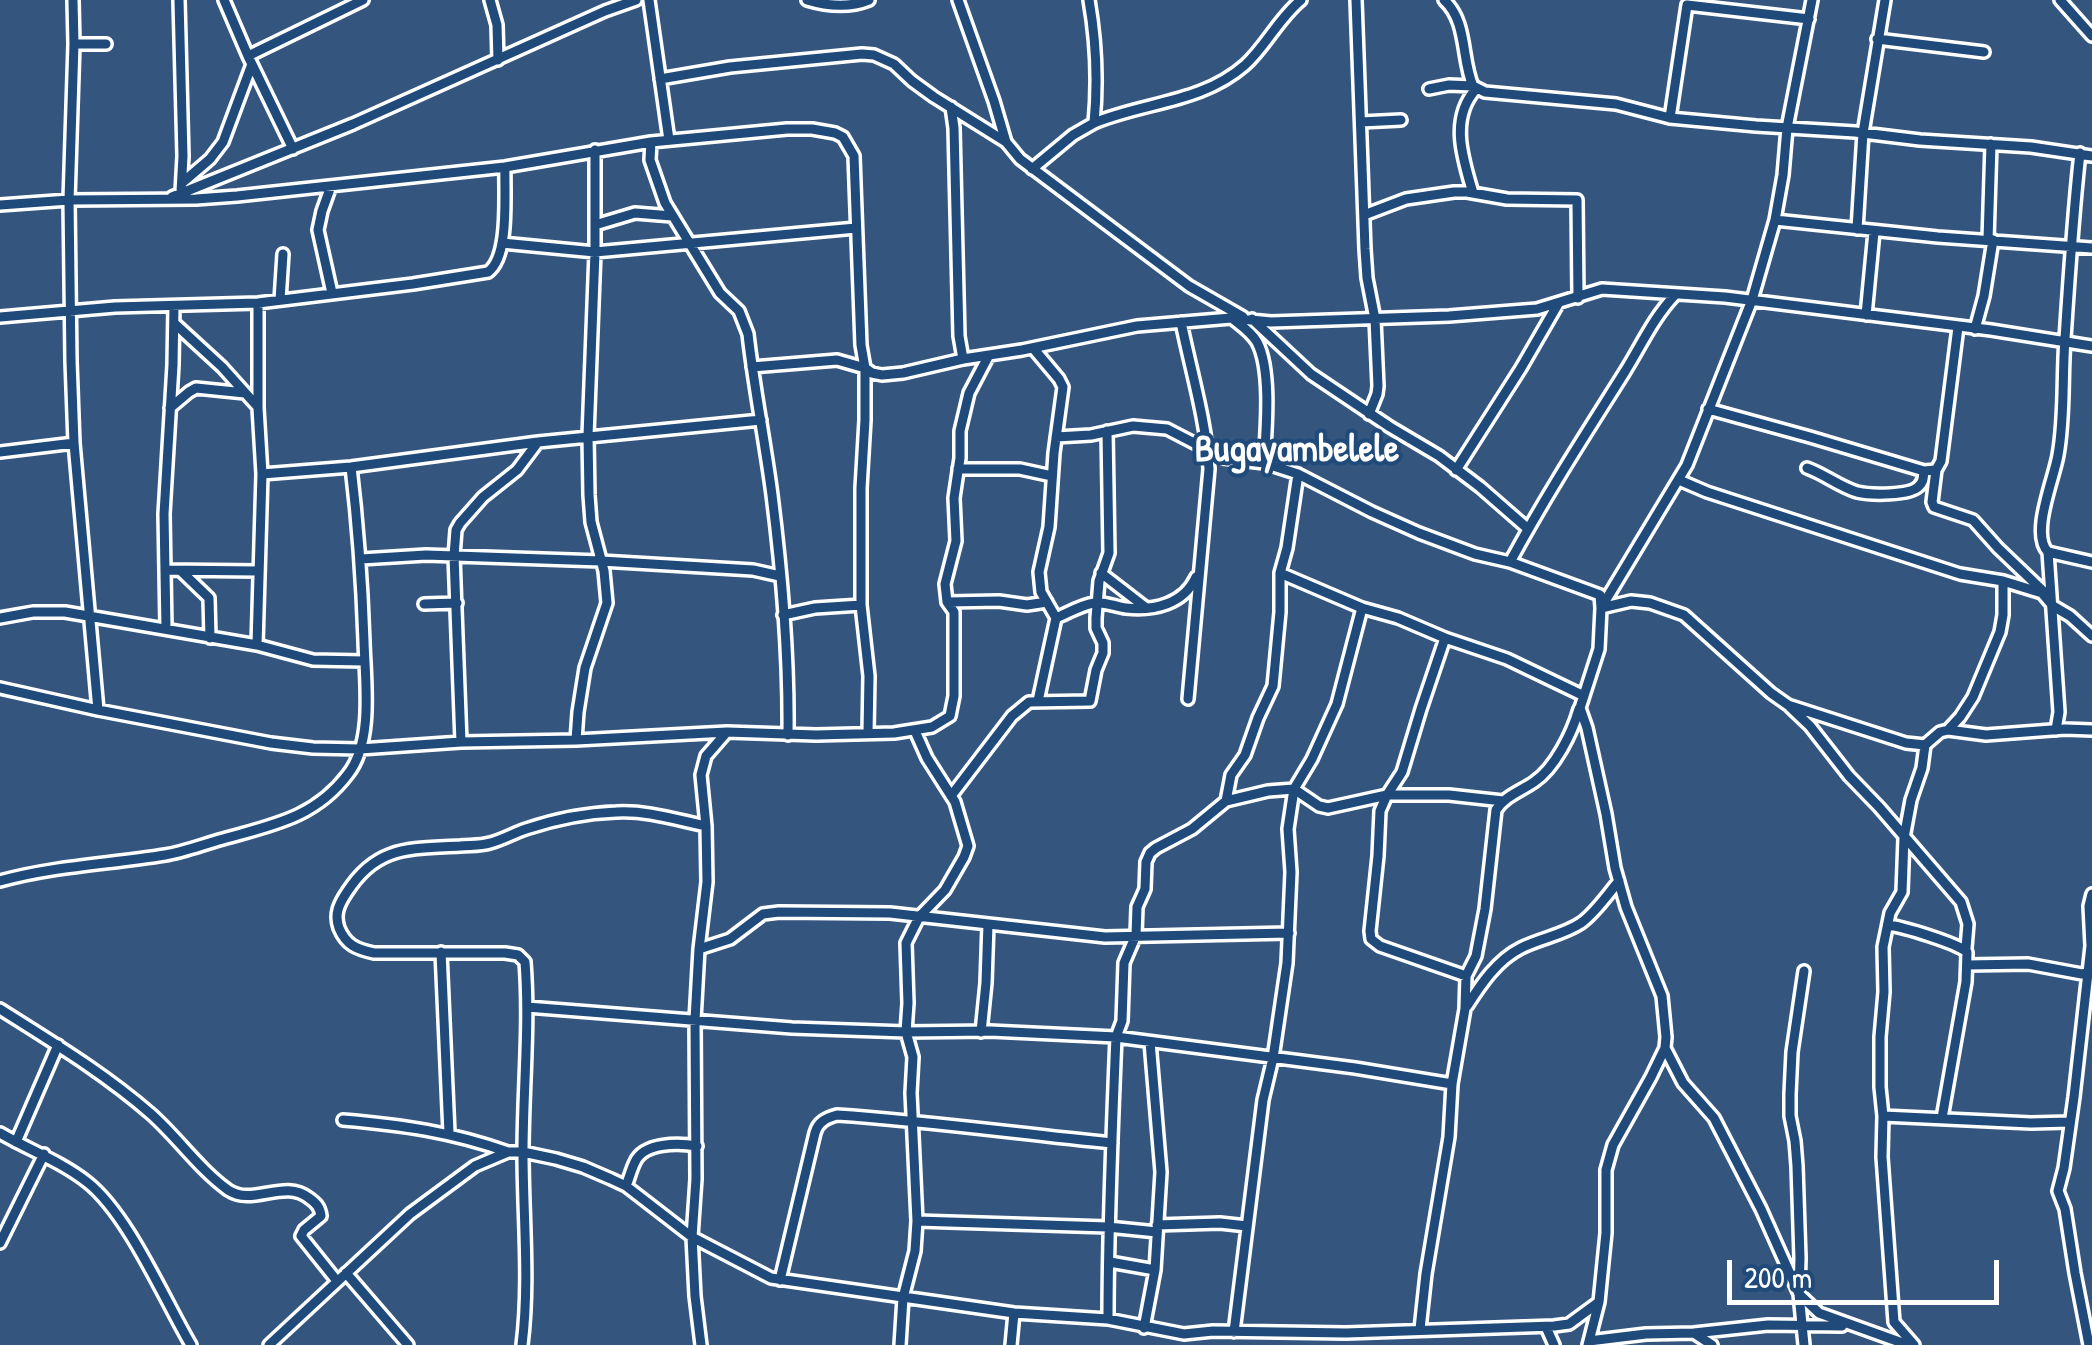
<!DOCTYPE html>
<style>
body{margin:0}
#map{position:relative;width:2092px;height:1345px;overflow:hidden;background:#34557e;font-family:"Patrick Hand",sans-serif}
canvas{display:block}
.scale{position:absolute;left:1727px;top:1260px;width:272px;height:45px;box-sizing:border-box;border:5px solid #fff;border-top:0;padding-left:12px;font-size:30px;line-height:35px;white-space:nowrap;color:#fff;-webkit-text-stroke:8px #1f4a7a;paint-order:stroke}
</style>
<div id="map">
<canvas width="2092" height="1345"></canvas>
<div class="scale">200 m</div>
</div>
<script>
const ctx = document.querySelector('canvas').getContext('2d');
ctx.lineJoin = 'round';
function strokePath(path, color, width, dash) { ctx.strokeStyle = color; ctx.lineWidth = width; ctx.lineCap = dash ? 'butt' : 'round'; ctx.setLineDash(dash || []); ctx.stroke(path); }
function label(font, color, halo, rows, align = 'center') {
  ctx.font = font + ' "Patrick Hand",sans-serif'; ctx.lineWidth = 8; ctx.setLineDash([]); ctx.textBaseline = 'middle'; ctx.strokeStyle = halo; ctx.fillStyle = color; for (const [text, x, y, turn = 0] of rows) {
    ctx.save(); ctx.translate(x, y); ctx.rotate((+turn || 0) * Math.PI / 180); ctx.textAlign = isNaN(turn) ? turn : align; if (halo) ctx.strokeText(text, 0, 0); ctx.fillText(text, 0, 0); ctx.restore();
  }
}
const minor = new Path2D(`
 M73,0L74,44L69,200L71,361L74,443L98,710
 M179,0L183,156L181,192
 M224,0L248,56L293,149
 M490,0L497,25L498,60
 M649,0L669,140
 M807,0C827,6 849,8 869,0
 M958,0L994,101L1006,142L1020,159L1189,286L1243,317
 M1356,0L1365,249L1367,278L1375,319L1378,386L1377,394L1369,414
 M1444,0C1468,22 1461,59 1473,86L1485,92L1616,104L1670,118L1756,126L1855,132L1920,140L2031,147L2092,156
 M2060,0L2092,36
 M1877,39L1984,52
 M74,44H106
 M248,56L363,0
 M660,79L730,67L862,54L874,55L894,64L912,81L934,97L1006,142
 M1429,89L1449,85L1473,86
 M951,107L954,128L959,336L963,359
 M1670,118L1687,5L1809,19
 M1361,122L1401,120
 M1094,123C1144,102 1202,103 1245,65C1266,46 1278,19 1301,0
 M651,142L650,160L665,203L720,293L739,311L748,334C754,388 765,441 772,495C782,574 789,655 788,735
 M2080,153C2073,215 2069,277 2065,339C2062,378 2065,417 2058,455C2054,479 2030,534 2048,552L2092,562
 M1032,169L1073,135L1094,123C1098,82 1096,40 1089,0
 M182,183L210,159L223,142L252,64
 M331,186L322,211L318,230L332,293
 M1473,193C1463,159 1449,119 1476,89
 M172,197L353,124L605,11L636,0
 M0,205L69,200L196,199L237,196L505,167L651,142L787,129H812L835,133L843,137L854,156L861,345L865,368L872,373L882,375L903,373L963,359L1022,350L1137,326L1231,318L1271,322L1449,316L1537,309L1602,289L1725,297L1991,330L2092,346
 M1364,215L1406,199L1454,192H1467L1507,199L1577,200L1578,298
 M1775,220L1938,237L2092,248
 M595,225L635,213L672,216
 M1857,229L1863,133L1885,0
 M1988,240L1991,144
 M502,243L595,252L856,228
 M280,300L283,254
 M1866,315L1874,232
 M0,317L115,307L258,303L413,284L488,272C510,256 504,193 505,167
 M1233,319C1242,326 1251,332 1257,342C1272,370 1266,432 1264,463
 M1252,319L1311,374L1390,427L1439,456L1480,487L1527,528
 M1181,322C1191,371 1206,420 1209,469L1188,699
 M174,323L222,367L257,406
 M1975,329L1984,296L1993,240
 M1033,348L1059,379L1063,387L1054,453L1049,527L1039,572L1041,592L1056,618
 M752,367L837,360L865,368V420L861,488V605L869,676L868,733
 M170,408L189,392L196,388L245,393
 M1708,409L1810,437L1924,471L1936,470L1941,461L1958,327
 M1056,437L1091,435L1133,426L1167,429L1223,458L1264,463L1298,474L1372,512L1419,533L1475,554L1510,562L1600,595L1601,608L1631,601L1650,603L1684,615L1771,693L1788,705L1906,743L1925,745L1940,732L1948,730L1986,735L2065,729L2092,730
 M0,452L74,443
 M1807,468C1824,474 1840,487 1857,492C1870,495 1910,496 1919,486C1924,481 1923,478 1924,471
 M958,469H1020L1052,476
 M1456,470L1521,368L1558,304
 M1936,470L1932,502L1934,507L1973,520L1998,548L2043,591
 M262,474L351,467L538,442L761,420
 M1679,480L1707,492L1960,574L2003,581L2042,593L2053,606L2070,616L2092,636
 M2048,552L2059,712L2056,730
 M361,559L426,555L601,561L753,570L780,576
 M1510,562C1545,497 1585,435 1624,373C1641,346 1653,318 1675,295
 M165,570L259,571
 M181,571L209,598L210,638
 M1101,573L1145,607
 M1280,573L1362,608L1398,618L1445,638L1507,659L1582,695
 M947,602L999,601L1027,605L1047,602
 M424,604L457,603
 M783,615L815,608L861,605
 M0,618L33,612H65L257,645L313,660L364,661
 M166,628L164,514L173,365L174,306
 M1445,638L1421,709L1402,772L1387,795L1380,811L1378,856L1370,931L1371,939L1380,946L1466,976
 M257,645L262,474L258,408V303
 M0,688L98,710L271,743L313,748L360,749L461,742L576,740L727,732L816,735L894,733L932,727L950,716L954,696V612L947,602L945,584L956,541L954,498L960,458V431L969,393L989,355
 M1038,701L1056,618C1068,613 1081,605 1094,603C1104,601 1116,607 1126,608C1154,611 1184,604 1196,577
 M1790,707L1810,726L1849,776L1879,807L1961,902L1968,924L1966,948
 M1948,730L1960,717L1973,697L2000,632L2003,615V581
 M576,740L578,712L585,668L607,603L604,571L591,522L589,495L588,436L595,252V150
 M461,742L454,556L456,530L460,523L483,497L517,470L538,442
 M951,796L1012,716L1029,702L1090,701L1096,670L1103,653V643L1096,628V618L1099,581L1109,553L1107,431
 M1226,801L1231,775L1245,755L1258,718L1273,686L1280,612V573L1287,548L1298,474
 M0,881C54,866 110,864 165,855C184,852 204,844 223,839C272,825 315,818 348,774C374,741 365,680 364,641C362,583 358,525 351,467
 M1888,925C1904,927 1956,943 1967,952L1966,982L1942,1118
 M699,949L730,939L763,914L779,912L890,913L1105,937L1289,933
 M441,952L449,1133
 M1967,965L2028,964L2082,974L2087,973
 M1804,971L1792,1052L1790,1094V1116L1795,1141L1797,1166L1800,1258L1799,1294L1804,1345
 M1467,1006C1481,984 1497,960 1521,948C1541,938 1563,935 1581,923C1596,912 1607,895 1619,881
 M527,1007L792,1028L906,1032L990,1031L1116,1037L1355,1068L1452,1084
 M0,1009C52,1042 104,1073 151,1114C178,1138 199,1169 228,1190C253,1207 284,1178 309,1198C316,1203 320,1207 321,1216L304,1230L301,1236L337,1281
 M981,1032L986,983L988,924
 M1665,1048L1683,1083L1714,1118L1761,1209L1799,1294L1819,1313L1908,1345
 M1883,1116L2031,1123L2070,1122
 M343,1120C402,1125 452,1132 508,1152
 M0,1133C29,1150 60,1161 87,1182C128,1214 164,1299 191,1345
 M16,1142L58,1045
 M626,1186C629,1179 631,1170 635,1162C644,1142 679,1143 697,1146
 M917,1221L1108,1227L1157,1232
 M1157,1225L1220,1223L1247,1226
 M0,1243L44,1154
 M1110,1262L1155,1270
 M346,1273L408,1345
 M780,1280L815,1133C818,1122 826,1118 837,1115C929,1121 1020,1134 1112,1143
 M1108,1319C1108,1225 1112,1131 1116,1037L1122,1021L1124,963L1136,935L1137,907L1145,889L1146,862L1150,853L1156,848L1192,829L1226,801L1268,791L1294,789L1319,806L1328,808L1387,795H1449L1503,801
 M1546,1327L1554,1345
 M1144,1328L1155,1270L1161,1172L1150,1042
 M1420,1329L1426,1274L1449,1137L1452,1084L1465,1009L1466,976L1476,956L1485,909L1496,810C1505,796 1521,791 1534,782C1555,768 1572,733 1579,709
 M1234,1332L1263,1100L1273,1058L1287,963L1291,872L1288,829L1294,789L1312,759L1337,704L1362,608
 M1694,1333L1768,1325L1842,1326
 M1589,1341L1646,1334L1694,1333L1712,1345
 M269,1345L410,1214L475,1166L508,1152H523L556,1159L583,1167L611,1179L626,1186L692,1237L771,1278L1014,1313L1108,1319L1184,1334L1213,1331L1346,1333L1554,1326L1569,1324L1599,1302
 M522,1345C530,1281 523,1217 523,1153C523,1089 530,1025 525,962L518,955L505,953H374C356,949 346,945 339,928C334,914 339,904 347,892C377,845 410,849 460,846C470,845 480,846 490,843C502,840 514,833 526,829C553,820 587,813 616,812C646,810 677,820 706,826
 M701,1345L695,1296L692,1237L696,1179L695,1020L699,949L707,882L706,826L701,775L706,756L726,733
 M900,1345L903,1298L915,1251L917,1221L911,1093L913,1057L906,1032L908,1003L906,943L919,917L945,890L964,857L968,846L955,802L927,758L915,731
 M1011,1345L1014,1313
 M1588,1345L1599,1302L1606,1233V1170L1613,1145L1651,1077L1665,1048L1666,1037L1662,996L1626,907L1615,868L1606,814L1587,728L1580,708L1599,649L1601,608L1687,465L1752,300L1775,220L1783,175L1787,128L1812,0
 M1914,1345L1894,1322L1882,1157L1883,1116L1880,1087V1037L1884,992L1883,947L1890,913L1902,892L1904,838L1911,800L1922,768L1925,745
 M2089,1345L2075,1273L2065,1209L2058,1191L2064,1168L2074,1097L2091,946L2089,906L2092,894`);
strokePath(minor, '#fff', 16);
strokePath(minor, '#1f4a7a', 9);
label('bold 38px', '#fff', '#1f4a7a', [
 ["Bugayambelele",1297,451]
]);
</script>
